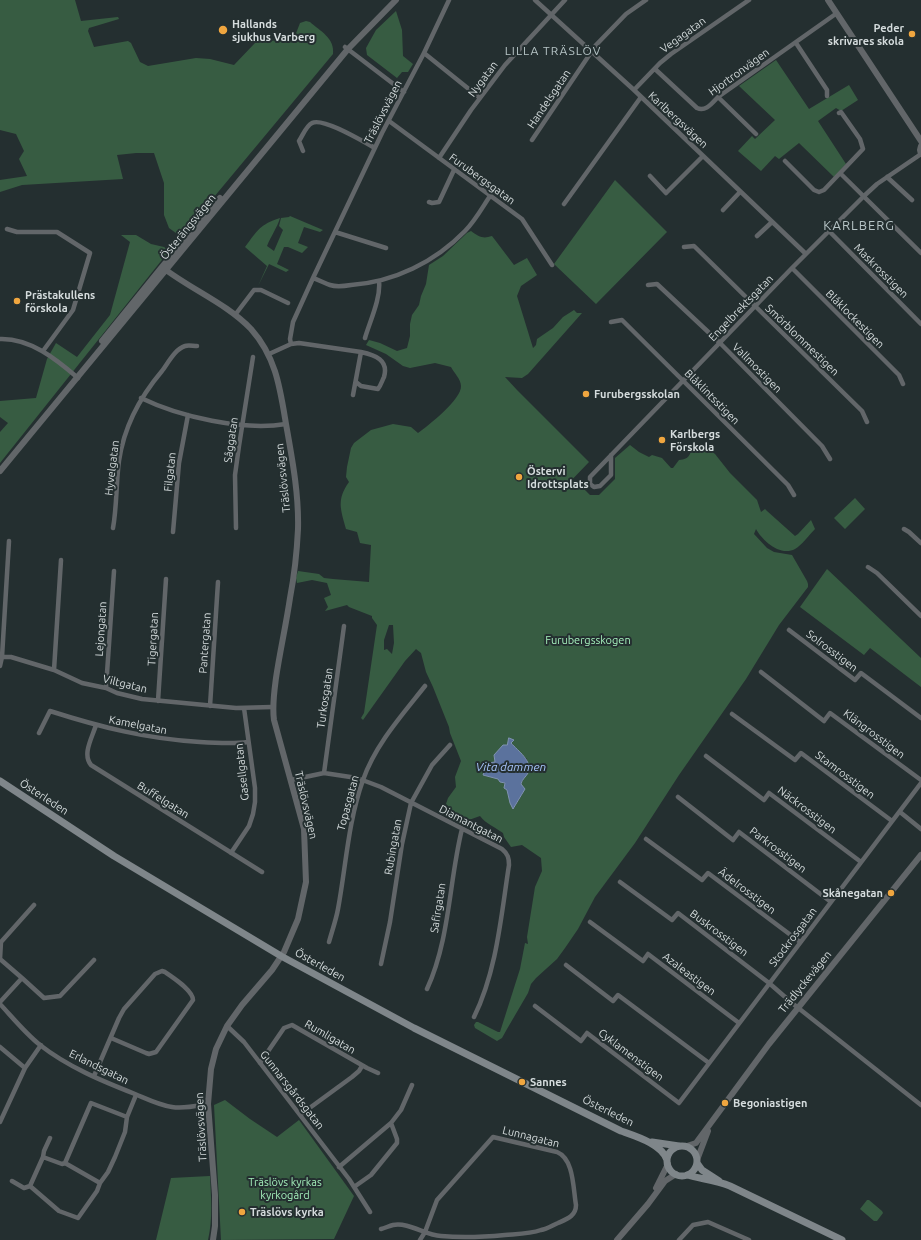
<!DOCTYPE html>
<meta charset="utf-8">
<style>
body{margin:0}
canvas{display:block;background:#242f30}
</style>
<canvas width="921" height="1240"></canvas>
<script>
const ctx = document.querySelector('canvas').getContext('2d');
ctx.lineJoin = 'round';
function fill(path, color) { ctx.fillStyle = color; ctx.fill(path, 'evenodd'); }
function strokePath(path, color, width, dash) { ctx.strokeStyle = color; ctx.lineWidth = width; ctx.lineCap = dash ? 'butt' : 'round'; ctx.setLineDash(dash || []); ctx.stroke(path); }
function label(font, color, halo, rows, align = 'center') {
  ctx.font = font + ' Ubuntu,sans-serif'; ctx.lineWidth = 4; ctx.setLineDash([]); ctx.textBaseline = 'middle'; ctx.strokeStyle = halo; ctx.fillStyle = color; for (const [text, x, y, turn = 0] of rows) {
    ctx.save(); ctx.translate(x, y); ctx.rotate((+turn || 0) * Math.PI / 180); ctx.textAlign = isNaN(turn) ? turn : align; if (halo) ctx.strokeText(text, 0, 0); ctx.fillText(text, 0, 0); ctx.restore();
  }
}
fill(new Path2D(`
 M0,0H75L81,21L118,17L119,19L89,28L88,31L94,47L128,41L131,43L140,62L148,66L196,58L210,59L234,65L255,43L286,39L295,36L300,23L306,21L310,22C320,31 335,38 333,54L194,221L180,236L169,228L164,215V183L154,153H136L117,155L123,179L22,185L0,192V180L27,176L19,159L24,151L16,134L0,130Z
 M396,11L402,30L403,56L413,64L408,72H402L397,78L367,55L366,48L376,30Z
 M776,60L809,109L849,85L858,100L841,111L836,108L818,121L846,164L834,177L799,143L779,159L775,156L761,171L738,151L752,136L755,139L775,120L739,86Z
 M615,180L667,232L596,304L554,264Z
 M290,216L323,230L320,232L304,227L298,243L308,247L302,253L288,247H284L277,264L289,270L286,272L269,264L258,286L267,266L245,247C258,230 259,225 280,218C277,228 271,236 267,246L274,251L283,230L279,226L281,218L289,217Z
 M471,231C479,237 483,239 492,236L514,265L527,258L537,275L521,286L517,296L533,348L536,345L537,339L553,328L563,317L574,310L577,313H582L528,374L522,378L505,377L517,390L589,462L564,488L581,486L590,495H599L615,479V458L630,445L639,452L649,457L652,455L662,458L671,468H673L679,460C691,459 689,454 694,445L701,444L715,454L730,473L757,500L761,512L765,509L767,511L795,536L798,534L811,520L815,529C810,534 801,546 795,549C780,557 762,540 756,529L754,534L767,548L774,552L792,555L807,581L808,584V587L779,625L746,679L679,775L635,843L595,897L578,929L565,948L557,959L536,978L531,984L528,993L507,1029L502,1038L497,1041L475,1028L474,1025L476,1022H478L498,1032H500L520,969L525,943L528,944L527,937L535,887L542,871L541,858L522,845L511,847L504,837L503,833C495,827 486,824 480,816L466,821L448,817L451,809L446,804L448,798L456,787L455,777L461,761L450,733L449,727L433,687L426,672L421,653L416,649L405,661L363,720L361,718L364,713L377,625L372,618V616L349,607L347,605L325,611L328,607L324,598L331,595L327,583L312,580L297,583L296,578L298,571L319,574L324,578L333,579L369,582L371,545L360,543L357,532L346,529C341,510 336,500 349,482L346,477L347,467L351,448L354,443L371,430L393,424L411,427L418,433C428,426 462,399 461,386C461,379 454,373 451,367L435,363L410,368L403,366L386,354L366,345L369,340L380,343L397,351L407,348L410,336V324L412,315L419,305L421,296L426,284L429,265L443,256L467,233ZM389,625H393L394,643L392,654L387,649L384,650V640ZM513,741L511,743L521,754L527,759L528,772C521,780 521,784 523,793L514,808C508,800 509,785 500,779C495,777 488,777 483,775L488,764L495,762L507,745Z
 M121,235H136L151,244L164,247L169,251L0,463V432L8,423L0,417V401L36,398L47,359L56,343L77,357L110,315L130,242Z
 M855,498L865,509L845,529L834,518Z
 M827,569L921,658V687L870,648L864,655L800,607Z
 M225,1100L250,1119L277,1137L299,1120L354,1196L334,1239L221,1240L214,1105Z
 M210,1176C211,1198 213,1218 208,1240H156L171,1178Z
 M867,1200H869L882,1211L883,1213L877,1221H874L860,1209Z`), '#375c42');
const water = new Path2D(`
 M509,738L514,740L511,743C518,751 533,761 528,773C526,777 522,779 521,784L525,789L513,809L510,803L507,790L504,788L505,783L500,782L498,779L483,775L488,763L495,762L494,755L503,745H507Z`);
fill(water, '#5b729d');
strokePath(water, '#7f92b0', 1);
strokePath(new Path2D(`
 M535,0L634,90L806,254
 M796,43L827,90V96
 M345,47L404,92
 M424,53L480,98
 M655,69L697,108C706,112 712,103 718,97L837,13
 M634,90L660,63L671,54L749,0
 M718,97L756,134
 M389,121L522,219L552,265
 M532,140L596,45L626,14L646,0
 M303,151L299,141C303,135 306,126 312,123C323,117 364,142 375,148
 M439,158L471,110L505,65L565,0
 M785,161L814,190L819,192L824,190L863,149L860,139L841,112L839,113
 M841,174L921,253
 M650,176L666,193L703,156
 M887,177L912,200
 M429,202L432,203L439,202L454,170
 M564,204L641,97
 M723,210L740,192
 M7,229L17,232H57L90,253L73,310L43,351
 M829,231L921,324
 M335,232L386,248
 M757,236L772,222
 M684,247L694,246L862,411L867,422
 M792,268L899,375L903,384
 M313,278C319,280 324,283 330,285C336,287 345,286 351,285C394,282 435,262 465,231C475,221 482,208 490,196
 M648,285L657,284L720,343L822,446L830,459
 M235,315L254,290H261L288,303
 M611,322L622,320L788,485L794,495
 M365,338C370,321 381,298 379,281
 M0,339C30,338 56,359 78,378
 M291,344L299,343L361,352L353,395
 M269,354L291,344L290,339L293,322L313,278L382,133L424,53L449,0
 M356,382L361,386L378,389C381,385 382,381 384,377C389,360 375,355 361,352
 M141,398C180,417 243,431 286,424
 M611,455V475L600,486L594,487L590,484V477L792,268L864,196L877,184L921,154
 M113,528C117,506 116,483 119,461C124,426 140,397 162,371C168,363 175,349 185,346C188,345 193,346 197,346
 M236,528L235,475L239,446L253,357
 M904,529L909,532L921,543
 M173,532L179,463L188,415
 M868,567L877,573L921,616
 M789,630L855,680L861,673L921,718
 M2,657H11L54,670L82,683L106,688L117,693L142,699L236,708L272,707
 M0,666L2,657L9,541
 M54,670L61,560
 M761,672L824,721L830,713L921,780
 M106,688L114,571
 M158,701L166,579
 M210,706L218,582
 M732,714L795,760L801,753L892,821
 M96,725C92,738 82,754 91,765L262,872
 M39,733L50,711C100,727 147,739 200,742C216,743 233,744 248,742
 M706,756L764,800L769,793L861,862
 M324,773L344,626
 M291,780L324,773L357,778L381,787L502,849C508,854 509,858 509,865C501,916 497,970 474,1017
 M678,797L733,840L739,832L831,902
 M900,812L921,829
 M646,839L702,880L708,873L800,942
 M231,853L249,826L253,814L255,802V788L244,708
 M620,882L672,920L678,913L769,983L792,1003L921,1105
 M590,922L643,961L648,954L739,1023
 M329,942C332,931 336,920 338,909C346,866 348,822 363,780C375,745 402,715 425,686
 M381,964L390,922L402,844L411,803L432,765L450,745
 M566,965L613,1001L618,995L709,1063
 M22,978L44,998L60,996L94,960
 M427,989C450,939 449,881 462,829
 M0,1002L22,978L0,959L1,942L34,905
 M0,1004C13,1018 25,1033 40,1045C68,1067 102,1081 135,1094C147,1099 159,1105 172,1107C184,1109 196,1106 208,1104
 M535,1006L581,1041L587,1033L679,1103L921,783
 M227,1026L244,1042L300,1115L349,1179L370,1212
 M0,1047L25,1068
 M260,1063L284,1028L292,1025L367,1068L378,1073
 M94,1076L119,1018L124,1009L155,974L162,971L165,972C173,978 193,990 193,1000L156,1052L149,1054L146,1053L111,1038
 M300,1115L352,1077L359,1071L362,1066
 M0,1122L25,1068L41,1045
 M43,1157L44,1151L50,1138
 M65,1163L100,1183
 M339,1167L391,1123L401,1110L412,1085
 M12,1181L24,1188L30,1186L59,1211L78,1218L97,1191L100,1183L108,1172L115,1157L125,1132L127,1117L136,1095
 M30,1186L43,1157L62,1164L65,1163L91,1103L127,1117
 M354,1187L371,1175L397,1143V1139L391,1123
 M381,1229C385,1228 389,1226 393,1225C409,1222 425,1235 441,1236C462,1238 484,1237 505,1235C517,1234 530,1234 541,1230C547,1229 553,1225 558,1223C567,1219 576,1216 576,1205C573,1188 574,1159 557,1152L493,1137L437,1200L425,1232L420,1240
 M679,1240L693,1225L708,1222L749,1240`), '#626669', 4.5);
strokePath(new Path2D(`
 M828,0L921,141
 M921,146L920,150L921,154
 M162,267C190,289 226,303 251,329C276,357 280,388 286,424C292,458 299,494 298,529C297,550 294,577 290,598C286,625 280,651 276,678C274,693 272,706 274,720L304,829L306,882L298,919L284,952L272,970L242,1005L227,1026L216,1049L211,1069L208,1104L215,1195V1226L213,1240
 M102,341L162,267L220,198
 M0,471L348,49L396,0
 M687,1146L696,1143L769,1044L921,855
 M697,1160L708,1131
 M656,1188L668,1164
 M617,1240L648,1204L665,1181L676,1174`), '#626669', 6);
strokePath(new Path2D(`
 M0,781L114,856L281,956L414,1028L621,1131C635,1136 662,1144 667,1160
 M652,1142L679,1146
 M667 1161a15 15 0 1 1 30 0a15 15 0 1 1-30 0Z
 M697,1163L702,1170L719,1181
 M687,1175C701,1179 716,1180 730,1186L842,1240`), '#7f868a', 7);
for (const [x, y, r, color] of [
 [223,30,5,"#f0a63f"],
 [912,34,4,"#f0a63f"],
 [17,301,4,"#f0a63f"],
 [586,394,4,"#f0a63f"],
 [662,440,4,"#f0a63f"],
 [519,477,4,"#f0a63f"],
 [891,893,4,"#f0a63f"],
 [522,1082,4,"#f0a63f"],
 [725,1103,4,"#f0a63f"],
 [242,1212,4,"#f0a63f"]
]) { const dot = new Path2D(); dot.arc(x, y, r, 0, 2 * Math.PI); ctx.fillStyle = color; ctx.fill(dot); strokePath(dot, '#242f30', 1.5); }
label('bold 11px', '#d4dbdc', '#242f30', [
 ["Hallands",232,24],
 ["sjukhus Varberg",232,37],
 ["Peder",904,28,"right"],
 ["skrivares skola",904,41,"right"],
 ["Prästakullens",25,295],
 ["förskola",25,308],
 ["Furubergsskolan",594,394],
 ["Karlbergs",670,434],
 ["Förskola",670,447],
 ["Östervi",527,471],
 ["Idrottsplats",527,484],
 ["Skånegatan",883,893,"right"],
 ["Sannes",530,1082],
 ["Begoniastigen",733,1103],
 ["Träslövs kyrka",250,1212]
], 'left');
label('11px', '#d4dbdc', '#242f30', [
 ["Vegagatan",683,35,-36],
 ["Hjortronvägen",739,72,-36],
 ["Nygatan",483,79,-53],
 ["Handelsgatan",549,99,-56],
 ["Träslövsvägen",383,112,-63],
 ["Karlbergsvägen",678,120,43],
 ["Furubergsgatan",482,179,36],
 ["Österängsvägen",188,227,-51],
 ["Maskrosstigen",881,271,45],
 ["Engelbrektsgatan",741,308,-46],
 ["Blåklockestigen",855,319,45],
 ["Smörblommestigen",802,340,44],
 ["Vallmostigen",757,368,45],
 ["Blåklintsstigen",712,397,45],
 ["Såggatan",231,440,-82],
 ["Hyvelgatan",112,468,-83],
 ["Filgatan",170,472,-84],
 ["Träslövsvägen",283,478,-96],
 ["Lejongatan",101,629,-86],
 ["Tigergatan",153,639,-87],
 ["Pantergatan",205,643,-86],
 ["Solrosstigen",832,651,37],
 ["Viltgatan",125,684,14],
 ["Turkosgatan",325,698,-82],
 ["Kamelgatan",138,725,11],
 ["Klängrosstigen",874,734,37],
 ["Gasellgatan",242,772,-96],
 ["Stamrosstigen",845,775,37],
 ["Österleden",44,797,33],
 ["Buffelgatan",163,800,32],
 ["Topasgatan",348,803,-75],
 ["Träslövsvägen",306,805,77],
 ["Näckrosstigen",807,810,37],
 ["Diamantgatan",471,824,27],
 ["Rubingatan",393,847,-80],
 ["Parkrosstigen",778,850,37],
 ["Ädelrosstigen",747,891,37],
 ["Safirgatan",438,908,-81],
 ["Buskrosstigen",719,933,37],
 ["Stockrosgatan",793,937,-53],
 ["Österleden",320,965,29],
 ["Azaleastigen",689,974,37],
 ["Trädlyckevägen",805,982,-51],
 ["Rumligatan",330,1037,30],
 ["Cyklamenstigen",631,1055,37],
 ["Erlandsgatan",99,1067,26],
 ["Gunnarsgårdsgatan",292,1090,52],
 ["Österleden",608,1111,26],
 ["Träslövsvägen",201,1127,-93],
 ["Lunnagatan",531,1137,14]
]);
label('11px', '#a4efbb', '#242f30', [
 ["Furubergsskogen",588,640],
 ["Träslövs kyrkas",285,1182],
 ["kyrkogård",285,1195]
]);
ctx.letterSpacing = '1px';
label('12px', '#b6c4c6', '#242f30', [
 ["LILLA TRÄSLÖV",553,51]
]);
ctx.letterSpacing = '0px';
label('italic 12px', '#a6c3f9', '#242f30', [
 ["Vita dammen",511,767]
]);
ctx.letterSpacing = '1px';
label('13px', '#b6c4c6', '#242f30', [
 ["KARLBERG",859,226]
]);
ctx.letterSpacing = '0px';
</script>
